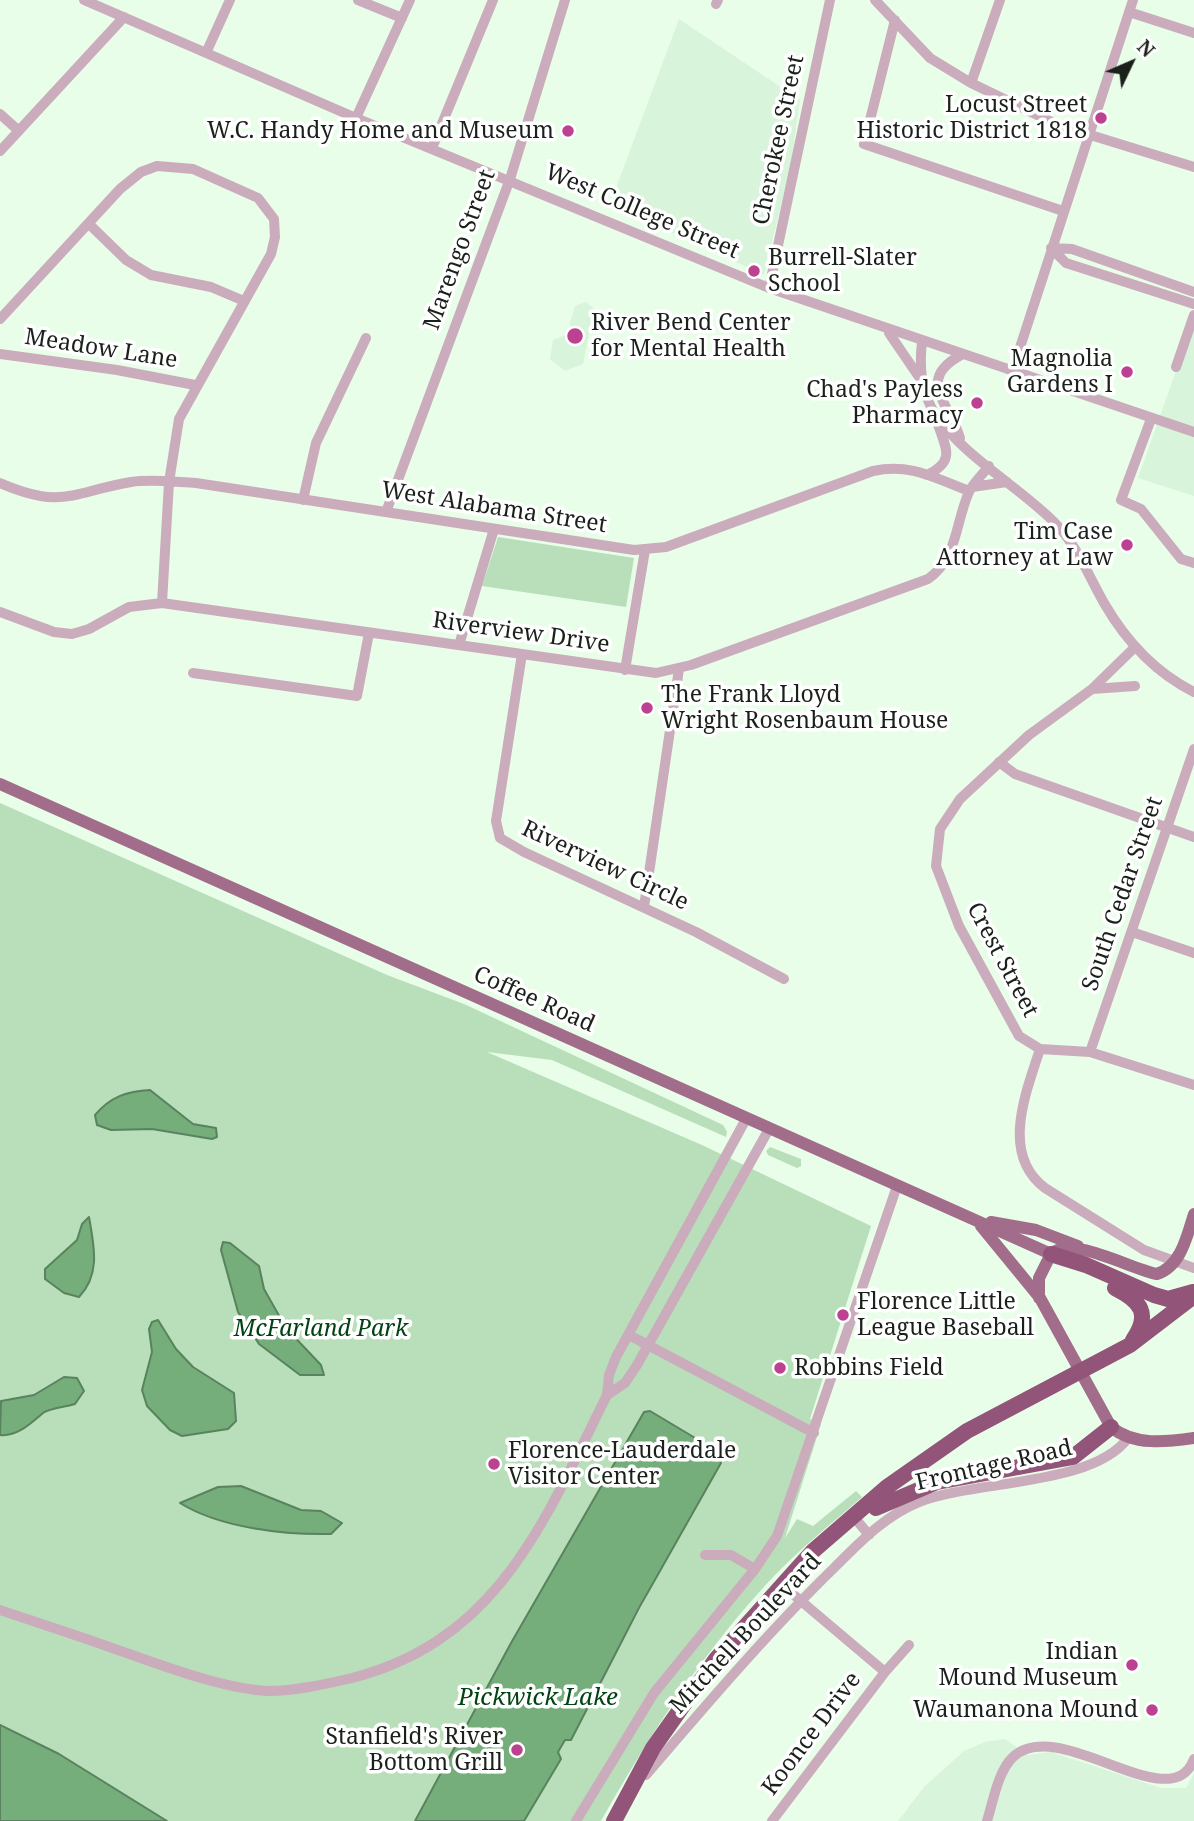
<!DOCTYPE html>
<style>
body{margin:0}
#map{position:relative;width:1194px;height:1821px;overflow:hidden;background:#e8fee9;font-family:"Noto Serif",serif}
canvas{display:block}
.north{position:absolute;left:1096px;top:28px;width:70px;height:70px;-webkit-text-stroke:5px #fff;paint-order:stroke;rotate:46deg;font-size:19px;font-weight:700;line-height:28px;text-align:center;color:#19211a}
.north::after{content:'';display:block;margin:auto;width:24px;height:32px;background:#19211a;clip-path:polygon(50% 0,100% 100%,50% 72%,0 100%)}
</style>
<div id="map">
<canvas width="1194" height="1821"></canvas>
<div class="north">N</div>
</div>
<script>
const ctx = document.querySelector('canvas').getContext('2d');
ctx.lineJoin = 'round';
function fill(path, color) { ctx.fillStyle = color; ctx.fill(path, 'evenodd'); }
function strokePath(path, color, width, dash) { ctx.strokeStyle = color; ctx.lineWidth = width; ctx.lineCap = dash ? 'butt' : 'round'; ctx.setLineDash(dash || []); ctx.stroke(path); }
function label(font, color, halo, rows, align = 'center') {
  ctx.font = font + ' "Noto Serif",serif'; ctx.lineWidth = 7; ctx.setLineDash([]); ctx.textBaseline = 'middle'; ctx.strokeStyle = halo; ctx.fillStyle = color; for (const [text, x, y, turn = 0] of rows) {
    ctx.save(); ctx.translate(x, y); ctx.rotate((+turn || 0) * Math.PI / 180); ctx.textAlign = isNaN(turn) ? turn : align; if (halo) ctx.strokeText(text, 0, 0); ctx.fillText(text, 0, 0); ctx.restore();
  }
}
fill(new Path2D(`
 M679,19L800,100L791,164L764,275L610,204Z
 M586,302L594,309L583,364L565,371L550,359L553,340L571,333L570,322L575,306Z
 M1194,320V496L1138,478Z
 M1005,1739L1028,1755L1051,1752L1161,1788H1186L1194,1773V1821H898L925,1786L964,1751L985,1742Z`), '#d8f4da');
fill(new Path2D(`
 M498,537L634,558L626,607L482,586Z
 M0,803L387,975L464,1004L723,1125L727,1132L726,1137L552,1060L487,1052L702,1145L871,1226L810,1419L821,1424L785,1538L797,1519L813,1526L856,1491L862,1497C832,1523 801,1548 774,1576C704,1650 651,1733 601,1821H524L560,1759L558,1752L599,1686L695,1505L721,1463L650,1411L644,1413L511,1643L415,1821H167L59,1754L0,1725Z
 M770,1147L801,1159V1166L797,1168L768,1155L766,1151Z`), '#b8dfba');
const water = new Path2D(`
 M150,1090L193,1124L216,1128L217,1137L212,1139L152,1129L111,1130L97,1125L95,1115C110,1097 127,1091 150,1090Z
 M89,1217C94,1246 101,1274 79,1297L64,1293L45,1279V1269L77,1240L82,1224Z
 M223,1242L230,1243L259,1266L264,1289L286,1328L321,1365L324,1375H300L259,1344L238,1312L221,1250Z
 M158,1320L176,1349L193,1367L234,1393L236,1421L228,1429L182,1436L170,1430L147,1406L142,1390L152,1352L149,1329L152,1322Z
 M64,1377L77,1378L84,1391L75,1404C66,1407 50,1408 43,1413C31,1423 17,1437 0,1435L1,1401L34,1395Z
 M650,1411L717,1451L721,1463L639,1608L571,1740H565L558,1752L561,1759L524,1821H415L511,1643L644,1412Z
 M241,1486L301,1510L321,1511L342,1523L331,1534C285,1535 220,1528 180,1503L218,1487Z
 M0,1725L59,1754L167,1821H0Z`);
fill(water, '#75ad7b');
strokePath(water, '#59835e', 2);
strokePath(new Path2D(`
 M84,0L356,118L769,288L1194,432
 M358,0L402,18
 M875,0L930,58L971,83L1058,125L1194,167
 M716,4L718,0
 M1129,12L1194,33
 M895,20L864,144L1063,211
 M206,53L230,0
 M971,83L1000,0
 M0,114L19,131
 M356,118L410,0
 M432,148L493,0
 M0,151L124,17
 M89,224L126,260L151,275L211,287L244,301
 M1051,248L1066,263L1194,304
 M1051,248L1072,249L1194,292
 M769,288L830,0
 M0,319L120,189L141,172L157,166L193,169L258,198L274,219L275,237L271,254L179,419L169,482L162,603
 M889,333L919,377
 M922,342C919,367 921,392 935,414C963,456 1018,486 1054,522C1077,545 1088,575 1104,603C1126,641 1154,672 1194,692
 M0,354L117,370L195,385
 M1176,367L1194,315
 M1012,372L1133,0
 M1151,419L1121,500L1141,509L1181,559L1194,563
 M960,438C950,403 915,380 961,355
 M927,475C958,460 944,446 937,421
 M0,483C63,510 72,492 131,482C152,479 175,482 196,483L634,550L666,547L873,471C911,463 934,478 969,491
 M972,487L1007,482
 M303,500L316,443L366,338
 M386,512L510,179L565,0
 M0,612L54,632L72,634L89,629L129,607L162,603L656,673L691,665L928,579C958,558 955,523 969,492C973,483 983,474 989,466
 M459,645L494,529
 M1134,648L1092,689L1029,735L960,799L940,829L936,866L959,926L1019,1036L1040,1049L1090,1052L1194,1085
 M522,654L496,821L500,838L524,852L696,932L784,979
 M625,670L645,550
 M193,673L357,696L369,633
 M1092,689L1135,686
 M999,762L1015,774L1194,837
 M644,907L679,669
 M1132,932L1194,953
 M1040,1049C1026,1093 1000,1154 1045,1188L1144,1250L1194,1268
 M1090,1052L1194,749
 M629,1335L814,1433
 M607,1395L625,1383L637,1365L769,1129
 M859,1523L869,1535
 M705,1555H731L755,1569
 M788,1590L885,1672
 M0,1610C38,1623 77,1635 115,1649C159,1664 222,1689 268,1691C295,1691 326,1684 352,1678C500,1640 545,1519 607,1395L609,1375L616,1357L746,1119
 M646,1775C707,1704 768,1632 835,1567C860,1542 886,1515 919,1502C976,1480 1093,1486 1128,1438
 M576,1821L654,1693L755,1569L777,1536L897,1186
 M772,1821L885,1672L909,1645
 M987,1821C993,1802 998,1771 1013,1757C1059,1714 1171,1821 1194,1759`), '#cbacbc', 10);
strokePath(new Path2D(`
 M0,784L1051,1254
 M991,1222L1036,1230L1078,1246
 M981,1226L1040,1298L1111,1427C1134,1446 1166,1442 1194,1438
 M1051,1254C1072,1235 1130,1269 1157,1274C1181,1266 1187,1236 1194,1214
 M1039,1298V1278L1051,1254`), '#a26c8b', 12);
strokePath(new Path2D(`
 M1051,1254L1086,1265L1154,1295L1168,1299L1193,1292
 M1115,1288C1141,1301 1151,1314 1133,1340
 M876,1508L937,1482L1073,1457L1111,1427
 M614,1821L653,1748L716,1659L813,1551L887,1487L967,1431L1130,1345L1194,1296`), '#925479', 16);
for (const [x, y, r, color] of [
 [1101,118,7,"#bc4191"],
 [568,131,7,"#bc4191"],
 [754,271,7,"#bc4191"],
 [575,336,9,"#bc4191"],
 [1127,372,7,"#bc4191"],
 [977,403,7,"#bc4191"],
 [1127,545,7,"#bc4191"],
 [647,708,7,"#bc4191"],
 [843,1315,7,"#bc4191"],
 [780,1368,7,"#bc4191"],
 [494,1464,7,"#bc4191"],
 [1132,1665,7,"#bc4191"],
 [1152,1710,7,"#bc4191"],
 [517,1750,7,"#bc4191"]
]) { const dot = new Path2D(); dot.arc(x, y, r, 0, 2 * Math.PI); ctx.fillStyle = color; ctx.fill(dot); strokePath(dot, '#fff', 2.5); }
label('23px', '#19211a', '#fff', [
 ["Locust Street",1087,105],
 ["Historic District 1818",1087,131],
 ["W.C. Handy Home and Museum",554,131],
 ["Burrell-Slater",768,258,"left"],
 ["School",768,284,"left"],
 ["River Bend Center",591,323,"left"],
 ["for Mental Health",591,349,"left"],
 ["Magnolia",1113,359],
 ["Gardens I",1113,385],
 ["Chad's Payless",963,390],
 ["Pharmacy",963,416],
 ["Tim Case",1113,532],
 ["Attorney at Law",1113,558],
 ["The Frank Lloyd",661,695,"left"],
 ["Wright Rosenbaum House",661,721,"left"],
 ["Florence Little",857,1302,"left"],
 ["League Baseball",857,1328,"left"],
 ["Robbins Field",794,1368,"left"],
 ["Florence-Lauderdale",508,1451,"left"],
 ["Visitor Center",508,1477,"left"],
 ["Indian",1118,1652],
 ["Mound Museum",1118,1678],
 ["Waumanona Mound",1138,1710],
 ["Stanfield's River",503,1737],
 ["Bottom Grill",503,1763]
], 'right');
label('23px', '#19211a', '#fff', [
 ["Cherokee Street",779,140,-78],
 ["West College Street",642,212,23],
 ["Marengo Street",460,250,-70],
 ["Meadow Lane",101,349,9],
 ["West Alabama Street",494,508,9],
 ["Riverview Drive",521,633,8],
 ["Riverview Circle",605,866,25],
 ["South Cedar Street",1123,894,-71],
 ["Crest Street",1002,960,62],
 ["Coffee Road",534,1000,24],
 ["Frontage Road",994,1466,-13],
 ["Mitchell Boulevard",746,1634,-47],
 ["Koonce Drive",812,1734,-53]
]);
label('italic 23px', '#004212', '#fff', [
 ["McFarland Park",321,1329]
]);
label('italic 24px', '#014414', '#fff', [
 ["Pickwick Lake",538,1698]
]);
</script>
